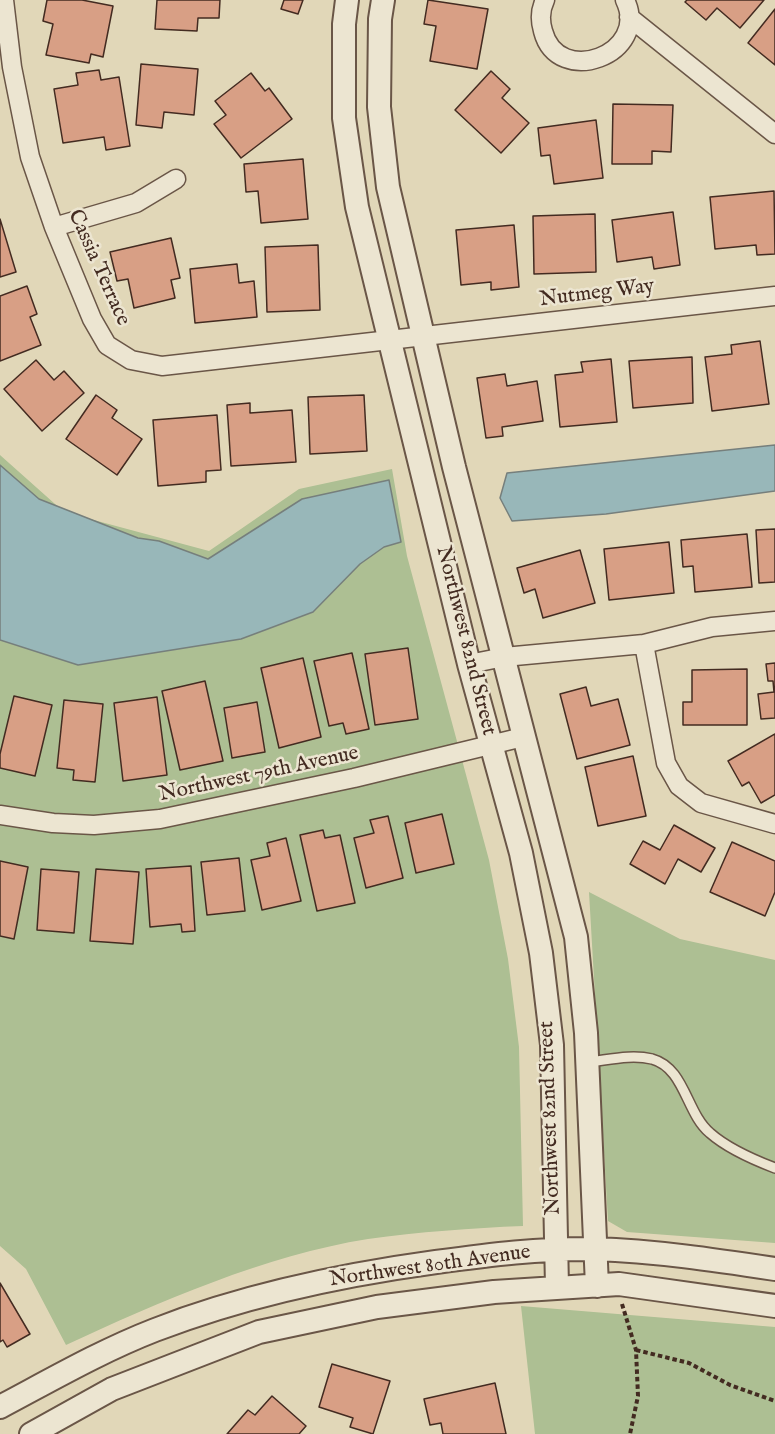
<!DOCTYPE html>
<style>
body{margin:0}
canvas{display:block;background:#e1d7b8}
</style>
<canvas width="775" height="1434"></canvas>
<script>
const ctx = document.querySelector('canvas').getContext('2d');
ctx.lineJoin = 'round';
function fill(path, color) { ctx.fillStyle = color; ctx.fill(path, 'evenodd'); }
function strokePath(path, color, width, dash) { ctx.strokeStyle = color; ctx.lineWidth = width; ctx.lineCap = dash ? 'butt' : 'round'; ctx.setLineDash(dash || []); ctx.stroke(path); }
function label(font, color, halo, rows, align = 'center') {
  ctx.font = font + ' "IM FELL English",serif'; ctx.lineWidth = 5; ctx.setLineDash([]); ctx.textBaseline = 'middle'; ctx.strokeStyle = halo; ctx.fillStyle = color; for (const [text, x, y, turn = 0] of rows) {
    ctx.save(); ctx.translate(x, y); ctx.rotate((+turn || 0) * Math.PI / 180); ctx.textAlign = isNaN(turn) ? turn : align; if (halo) ctx.strokeText(text, 0, 0); ctx.fillText(text, 0, 0); ctx.restore();
  }
}
fill(new Path2D(`
 M0,455L64,512L209,551L299,489L392,469L407,556L489,860L508,959L519,1047L523,1226C471,1228 419,1232 368,1239C266,1255 159,1302 66,1345L26,1269L0,1246Z
 M589,892L680,939L775,960V1243L627,1232L608,1221Z
 M521,1306L775,1327V1434H535Z`), '#adbf93');
const water = new Path2D(`
 M775,445V491L606,514L512,521L500,498L507,473Z
 M0,465L39,499L138,538L159,541L208,559L302,499L389,480L401,542L384,547L360,564L313,612L241,639L78,665L0,640Z`);
fill(water, '#98b7b9');
strokePath(water, '#767f7c', 1.5);
const building = new Path2D(`
 M47,0H82L113,6L103,57L91,54L89,63L46,55L53,24L43,21Z
 M157,0H220L219,18H198L197,31L155,29Z
 M284,0H303L298,14L281,9Z
 M428,0L488,9L477,69L430,61L436,26L424,24Z
 M687,0H764L740,28L717,8L706,20L685,2Z
 M775,9V65L748,43Z
 M141,64L198,69L194,115L164,112L162,128L136,125Z
 M99,70L101,80L119,77L130,146L106,150L104,137L63,143L54,89L78,85L76,73Z
 M491,71L510,89L502,98L529,123L501,153L455,110Z
 M251,73L265,91L269,88L292,119L241,158L214,124L226,115L215,101Z
 M613,104L673,105L671,152L652,151V164H612Z
 M596,120L603,178L554,184L550,155L541,156L538,128Z
 M303,159L308,219L261,223L258,191L246,192L244,164Z
 M774,191L775,254L757,255L756,245L715,249L710,197Z
 M673,212L680,265L654,269L652,257L617,262L612,220Z
 M595,214L596,272L534,274L533,216Z
 M0,219L16,272L0,277Z
 M514,225L519,287L491,290V282L461,285L456,230Z
 M171,238L180,278L171,280L175,298L134,308L128,279L117,281L110,252Z
 M318,245L320,310L267,312L265,247Z
 M237,264L239,283L254,281L257,317L195,323L190,269Z
 M27,286L37,314L30,317L41,345L0,361V296Z
 M760,341L769,404L712,411L705,357L732,354L731,345Z
 M692,357L693,403L633,408L629,361Z
 M611,359L617,422L560,427L555,375L583,372L581,362Z
 M36,360L54,380L64,371L84,393L42,431L4,389Z
 M505,374L507,386L537,381L543,421L502,427L503,436L486,438L477,378Z
 M96,395L117,410L112,418L142,439L117,475L66,439Z
 M364,395L367,451L310,454L308,397Z
 M250,403V413L292,410L296,462L231,466L227,405Z
 M217,415L221,470L206,471V482L158,486L153,420Z
 M775,529V582L759,583L756,530Z
 M747,534L752,587L695,592L693,566L683,567L681,540Z
 M669,542L674,593L609,600L604,549Z
 M580,550L595,603L543,618L535,589L524,593L517,568Z
 M408,648L418,719L375,725L365,654Z
 M352,653L369,729L346,734L343,723L329,726L314,661Z
 M303,658L321,737L279,748L261,668Z
 M775,663V718L761,719L758,694L774,692L773,681H768L766,664Z
 M747,669V725H683V702H692V670Z
 M205,681L223,761L180,770L162,691Z
 M586,687L591,706L618,699L630,745L577,759L560,694Z
 M14,696L52,705L35,776L0,768V754Z
 M157,697L167,775L123,781L114,703Z
 M64,700L103,704L95,782L73,780L74,770L57,768Z
 M257,702L265,752L232,758L224,708Z
 M775,734V795L761,803L749,782L742,786L728,761Z
 M633,756L646,816L598,826L585,767Z
 M442,814L454,864L416,873L405,823Z
 M388,816L403,878L366,888L354,838L374,833L370,820Z
 M674,825L715,848L701,872L678,859L665,884L630,864L643,841L660,850Z
 M323,830L325,838L340,835L355,903L317,911L300,835Z
 M286,838L301,901L262,910L251,860L270,856L267,843Z
 M732,842L775,861V892L765,916L710,892Z
 M239,858L245,911L207,915L201,862Z
 M0,861L28,867L14,939L0,936Z
 M191,866L195,931L182,932L181,924L150,927L146,869Z
 M41,869L79,872L74,933L37,930Z
 M96,869L139,872L133,944L90,941Z
 M0,1283L30,1334L7,1347L3,1340L0,1342Z
 M332,1364L390,1381L373,1434L350,1427L353,1418L319,1407Z
 M495,1383L506,1434H443L441,1423L430,1425L424,1399Z
 M272,1396L306,1426L299,1434H227L248,1410L255,1415Z`);
fill(building, '#d89f85');
strokePath(building, '#432b21', 1.5);
const service = new Path2D(`
 M588,1062C608,1060 631,1054 652,1059C685,1068 686,1113 710,1133C727,1148 754,1160 775,1168`);
const minor = new Path2D(`
 M4,0L12,67L30,157L54,227L92,319L107,345L131,360L162,366L775,296
 M545,0C540,10 540,21 543,31C558,89 651,54 625,0
 M629,17L775,134
 M54,227L136,203L176,179
 M644,644L666,763L679,786L701,803L775,824
 M469,664L504,657L644,644L712,627L775,621
 M0,815L53,823L94,825L160,819L354,778L523,737`);
const tertiary = new Path2D(`
 M347,0L344,24V118L357,207L469,664L521,853L541,953L552,1045L557,1287
 M383,0L380,19L379,107L388,187L454,467L576,937L586,1033L597,1286
 M0,1407C51,1380 101,1351 155,1330C245,1295 341,1275 436,1262C488,1255 542,1248 595,1249C655,1251 715,1260 775,1269
 M31,1434L112,1389L259,1332L377,1307L494,1292L619,1284L775,1306`);
strokePath(service, '#6a5647', 12);
strokePath(minor, '#6a5647', 21);
strokePath(tertiary, '#6a5647', 26);
strokePath(new Path2D(`
 M622,1304L636,1350L638,1396L630,1434
 M636,1350L689,1363L730,1385L775,1401`), '#432b21', 4, [4.5, 3]);
strokePath(service, '#ece5d1', 9);
strokePath(minor, '#ece5d1', 18);
strokePath(tertiary, '#ece5d1', 22);
label('21px', '#432b21', '#ece5d1', [
 ["Cassia Terrace",98,268,66],
 ["Nutmeg Way",597,294,-7],
 ["Northwest 82nd Street",465,641,76],
 ["Northwest 79th Avenue",259,775,-12],
 ["Northwest 82nd Street",551,1118,-92],
 ["Northwest 80th Avenue",430,1267,-8]
]);
</script>
